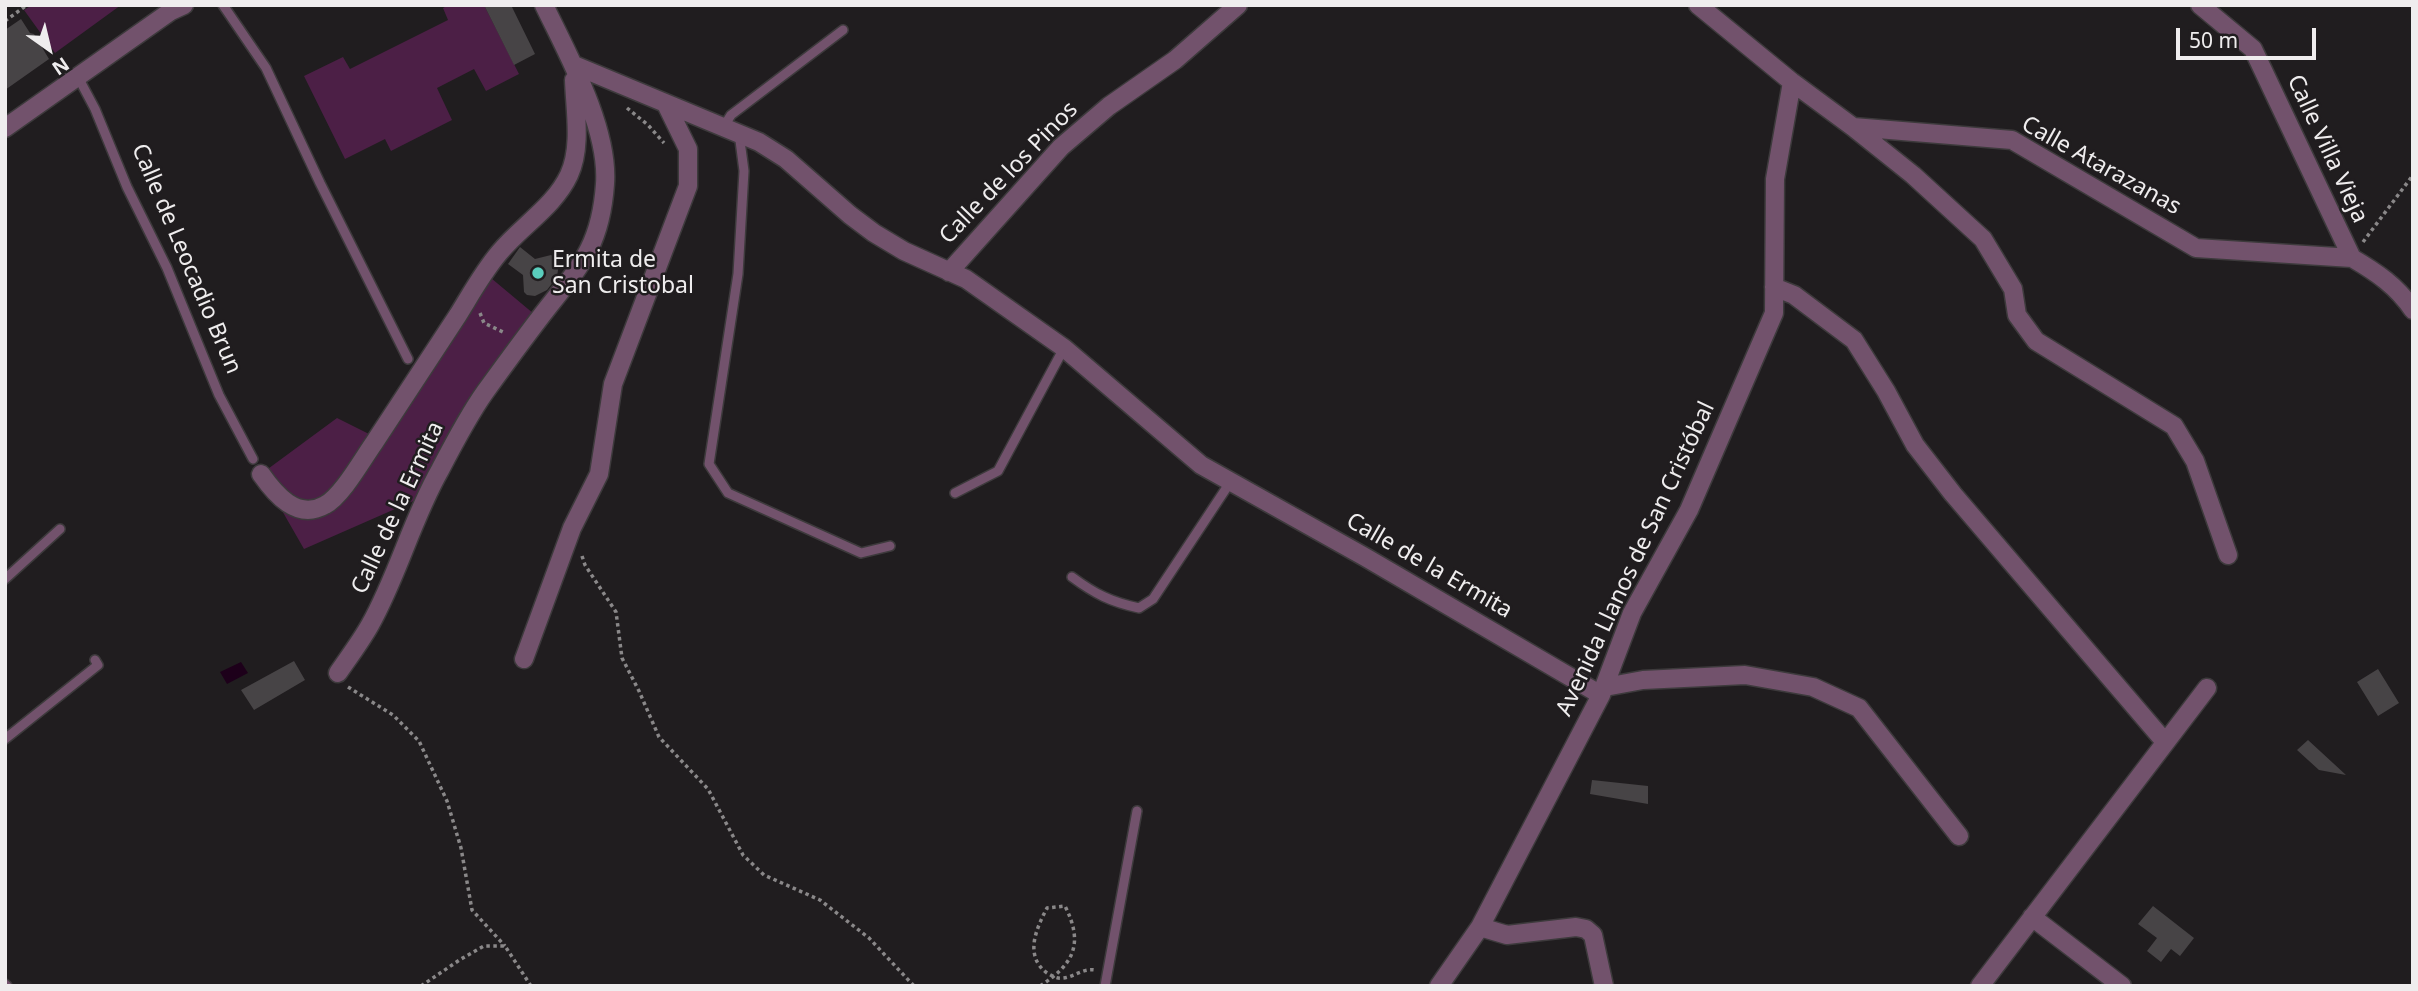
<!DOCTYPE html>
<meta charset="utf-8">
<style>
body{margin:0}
#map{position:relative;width:2418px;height:991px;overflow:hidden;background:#201d1f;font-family:"Noto Sans",sans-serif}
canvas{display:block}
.frame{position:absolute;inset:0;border:7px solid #efedee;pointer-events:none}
.north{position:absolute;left:14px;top:14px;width:70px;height:70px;-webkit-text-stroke:5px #201d1f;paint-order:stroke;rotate:146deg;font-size:19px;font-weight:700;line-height:28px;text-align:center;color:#efedee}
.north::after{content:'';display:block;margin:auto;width:24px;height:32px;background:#efedee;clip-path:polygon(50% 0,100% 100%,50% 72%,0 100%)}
.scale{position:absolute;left:2176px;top:28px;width:140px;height:32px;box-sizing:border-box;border:4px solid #efedee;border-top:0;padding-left:9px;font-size:21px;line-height:24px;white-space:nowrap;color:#efedee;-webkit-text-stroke:5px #201d1f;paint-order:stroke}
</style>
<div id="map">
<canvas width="2418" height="991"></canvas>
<div class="frame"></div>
<div class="north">N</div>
<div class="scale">50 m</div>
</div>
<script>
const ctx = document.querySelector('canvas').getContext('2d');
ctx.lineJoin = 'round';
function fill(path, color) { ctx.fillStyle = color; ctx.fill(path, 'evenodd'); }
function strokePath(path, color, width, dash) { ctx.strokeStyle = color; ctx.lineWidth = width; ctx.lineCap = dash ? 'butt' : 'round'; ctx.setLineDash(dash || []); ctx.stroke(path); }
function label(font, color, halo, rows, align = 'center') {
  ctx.font = font + ' "Noto Sans",sans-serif'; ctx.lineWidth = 5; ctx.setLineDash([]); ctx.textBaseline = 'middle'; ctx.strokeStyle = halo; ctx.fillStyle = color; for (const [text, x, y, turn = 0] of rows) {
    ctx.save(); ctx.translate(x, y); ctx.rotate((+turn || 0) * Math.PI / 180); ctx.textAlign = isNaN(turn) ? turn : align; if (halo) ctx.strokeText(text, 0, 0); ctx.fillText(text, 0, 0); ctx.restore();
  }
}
fill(new Path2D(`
 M32,5H121L55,53L24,10Z
 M449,5H484L519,74L486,91L474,69L437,88L452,120L391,151L385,139L345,159L304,76L343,57L350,69L448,20L443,8Z
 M485,273L540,319L427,495L304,549L261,474L337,418L377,438Z`), '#4c1f46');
fill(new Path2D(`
 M241,662L248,673L227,684L220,672Z`), '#1d001a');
fill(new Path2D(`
 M484,5H511L535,54L514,65Z
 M21,19L30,33L34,34L49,59L5,90V30Z
 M520,247L535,259L551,255L558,259L559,263L557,277L547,290L535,296L527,295L524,292L523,275L508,264Z
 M294,661L305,680L254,710L241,690Z
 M2378,669L2399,703L2378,716L2357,682Z
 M2308,740L2346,775L2319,770L2297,750Z
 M1592,780L1648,786V804L1590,794Z
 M2153,906L2194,938L2180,956L2171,949L2161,962L2147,951L2157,938L2138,924Z`), '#474446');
const service = new Path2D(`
 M223,5L266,68L320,183L408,359
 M78,77L95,109L127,187L167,268L219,395L253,459
 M724,126L731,115L843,30
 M739,133L744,171L738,274L709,464L728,493L861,553L890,546
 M955,493L998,471L1064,348
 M1072,577C1095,594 1111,602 1139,608L1153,599L1231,481
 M5,579L60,529
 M5,739L98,665L95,660
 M5,984L7,986
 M1105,986L1137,811`);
const minor = new Path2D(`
 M1698,5L1792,82L1853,127L2012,140L2196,248L2352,258
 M2200,5L2253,49L2352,258C2376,272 2397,286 2413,310
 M574,65L759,142L786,159L850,215L874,233L904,251L966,279L1064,348L1201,465L1365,557L1601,695
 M1853,127L1913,175L1983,239L2013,289L2017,315L2036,341L2174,426L2195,461L2228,555
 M5,128L171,11L184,5
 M949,272L1061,147L1109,106L1175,60L1238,5
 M1774,287L1794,295L1854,340L1886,391L1915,445L1953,494L2165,742
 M261,474C275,494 297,521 325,505C342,496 362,460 374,443C402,401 430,358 458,315C471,294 483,272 499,253C521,226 554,207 569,175C582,147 575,110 574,80
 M524,659L572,528L599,474L613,384L688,186V149L666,104
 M338,673C349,657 361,641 370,625C398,575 412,519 440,470C454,443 468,416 485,392C506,363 527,334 549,306C583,263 601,242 605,184C609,128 568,55 544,5
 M1605,687L1643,680L1745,675L1813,687L1859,708L1959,836
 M2032,917L2122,986
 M1480,927L1507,935L1576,927L1586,929L1593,935L1604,986
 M1439,986L1480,927L1601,695L1632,613L1689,510L1774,313L1775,179L1792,82
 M1980,986L2207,688`);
strokePath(service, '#3d3a3c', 12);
strokePath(minor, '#3d3a3c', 21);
strokePath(new Path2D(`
 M5,21L27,5
 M627,108L648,125L664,143
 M2363,242L2413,175
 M480,313L484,323L505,333
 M582,556L585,565L616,612L622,658L639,691L659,737L708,789L743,855L764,875L820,900L869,938L914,986
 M348,687L393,715L419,741L447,801L461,848L472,910L505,946
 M421,986L461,959L484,946H505L531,986
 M1040,986C1074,964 1084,944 1065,906L1047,908C1036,929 1024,956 1047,973C1052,976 1057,979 1063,978C1074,977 1083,968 1095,970`), '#8a8889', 3.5, [3.5, 3.5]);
strokePath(service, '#72526c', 9);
strokePath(minor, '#72526c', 18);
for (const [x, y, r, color] of [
 [538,273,7,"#5acebd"]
]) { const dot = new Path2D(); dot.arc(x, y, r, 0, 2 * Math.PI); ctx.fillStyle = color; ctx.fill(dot); strokePath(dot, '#201d1f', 2.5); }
label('23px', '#efedee', '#201d1f', [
 ["Calle Villa Vieja",2327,149,65],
 ["Calle Atarazanas",2101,166,29],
 ["Calle de los Pinos",1009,173,-46],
 ["Calle de Leocadio Brun",186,259,67],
 ["Calle de la Ermita",398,508,-65],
 ["Avenida Llanos de San Cristóbal",1636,559,-65],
 ["Calle de la Ermita",1429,566,30]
]);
label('23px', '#efedee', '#201d1f', [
 ["Ermita de",552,260],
 ["San Cristobal",552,286]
], 'left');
</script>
